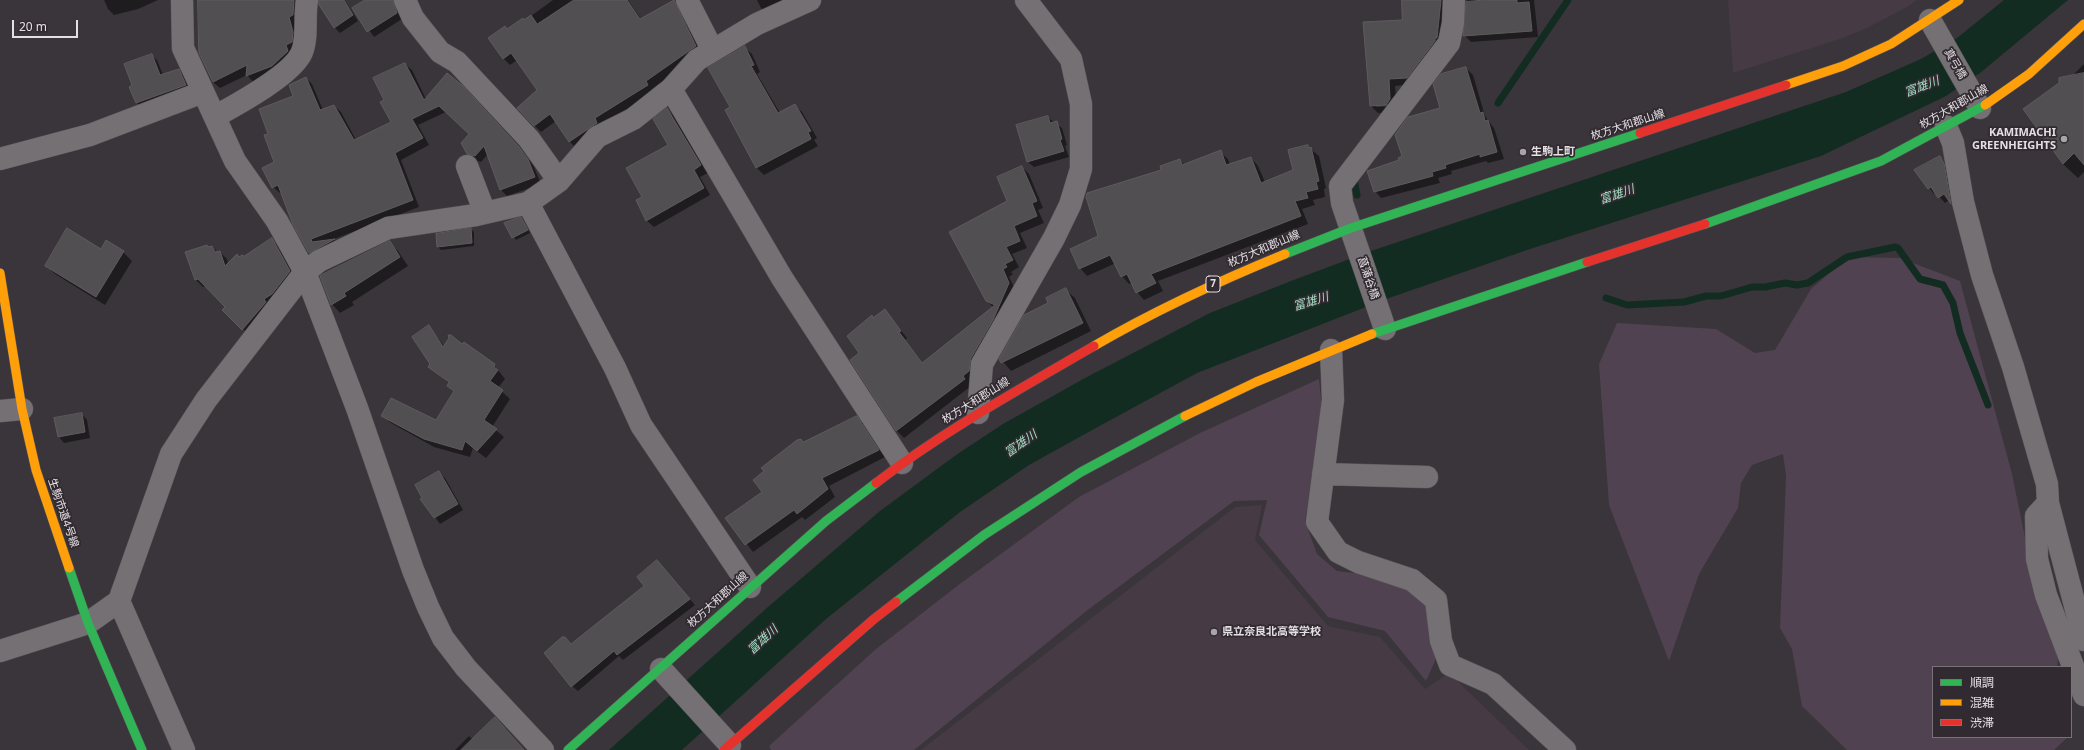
<!DOCTYPE html>
<meta charset="utf-8">
<style>
body{margin:0}
#map{position:relative;width:2084px;height:750px;overflow:hidden;background:#3a353a;font-family:"Noto Sans","Noto Sans JP",sans-serif}
canvas{display:block}
.legend{position:absolute;left:1932px;top:666px;width:140px;height:72px;box-sizing:border-box;background:#312a31;border:1px solid #797278;margin:0;padding:5px 7px;list-style:none;font-size:12px;color:#e4dfe3}
.legend li{display:flex;align-items:center;gap:8px;height:20px}
.legend b{width:20px;border:1px solid #797278}
.scale{position:absolute;left:12px;top:20px;width:66px;height:18px;box-sizing:border-box;border:2px solid #e4dfe3;border-top:0;padding-left:5px;font-size:12px;line-height:14px;white-space:nowrap;color:#e4dfe3;-webkit-text-stroke:3px #312a31;paint-order:stroke}
</style>
<div id="map">
<canvas width="2084" height="750"></canvas>
<ul class="legend">
<li><b style="height:5px;background:#30b455"></b>順調</li>
<li><b style="height:5px;background:#ff9f0a"></b>混雑</li>
<li><b style="height:5px;background:#e5322d"></b>渋滞</li>
</ul>
<div class="scale">20 m</div>
</div>
<script>
const ctx = document.querySelector('canvas').getContext('2d');
ctx.lineJoin = 'round';
function fill(path, color) { ctx.fillStyle = color; ctx.fill(path, 'evenodd'); }
function strokePath(path, color, width, dash) { ctx.strokeStyle = color; ctx.lineWidth = width; ctx.lineCap = dash ? 'butt' : 'round'; ctx.setLineDash(dash || []); ctx.stroke(path); }
function label(font, color, halo, rows, align = 'center') {
  ctx.font = font + ' "Noto Sans","Noto Sans JP",sans-serif'; ctx.lineWidth = 3.5; ctx.setLineDash([]); ctx.textBaseline = 'middle'; ctx.strokeStyle = halo; ctx.fillStyle = color; for (const [text, x, y, turn = 0] of rows) {
    ctx.save(); ctx.translate(x, y); ctx.rotate((+turn || 0) * Math.PI / 180); ctx.textAlign = isNaN(turn) ? turn : align; if (halo) ctx.strokeText(text, 0, 0); ctx.fillText(text, 0, 0); ctx.restore();
  }
}
fill(new Path2D(`
 M1728,0H1917L1907,7L1867,28L1840,39L1733,73Z
 M1262,505L1255,540L1328,626L1380,637L1425,689L1449,673L1529,750H921L1235,507Z`), '#463a45');
fill(new Path2D(`
 M1848,257L1900,258L1960,281L2012,474L2032,572L2059,650L2057,667H1933V737H2068L2054,750H1847L1802,706L1792,649L1780,628L1786,476L1783,454L1752,465L1741,483L1738,508L1699,574L1669,661L1609,505L1599,364L1617,323L1716,329L1755,353L1775,350L1811,289Z
 M1319,379L1323,419L1305,521L1317,554L1337,571L1388,577L1423,597L1435,629V661L1426,681L1385,631L1328,617L1259,535L1267,500L1234,501L1089,609L914,750H771L769,746L876,649L961,583L1079,497L1200,433Z`), '#514251');
fill(new Path2D(`
 M2004,0H2068L1980,73L1946,96L1821,156L1530,249L1389,298L1197,373L1094,429L1029,465L960,512L826,619L682,750H609L768,607L880,511L956,455L1003,424L1085,378L1210,313L1291,281L1371,251L1846,92L1921,59L1957,38Z`), '#122c21');
fill(new Path2D(`
 M104,0H158L138,9L114,15L108,9Z
 M198,0H297L299,35L294,58L254,83L247,75L220,88L213,82Z
 M320,0H345L358,21L340,33L334,27Z
 M367,0H397L402,19L374,37L354,8Z
 M553,0H628L642,20L674,2L681,8L703,53L652,89L654,92L601,125L576,148L569,141L556,121L541,132L534,125L539,90L517,60L510,65L503,58L508,30L524,21Z
 M757,0H786L766,14L761,8Z
 M1410,0H1450L1441,48L1414,84L1395,86L1397,107L1393,112L1378,113L1371,106ZM1391,104V106L1376,107V105Z
 M1467,0H1534L1538,37L1471,42L1464,35Z
 M744,47L752,54L760,72L757,74L780,113L794,105L802,112L817,138L814,140L818,146L764,175L757,168L732,107Z
 M151,55L157,60L163,75L179,70L184,76L191,91L143,109L137,103L131,87Z
 M405,64L412,70L426,99L469,94L526,155L534,167L541,184L507,196L501,190L488,154L481,162L475,160L468,153L471,134L446,112L418,125L429,145L401,160L419,207L334,239L340,246L316,259L310,252L282,192L280,193L273,187L275,162L269,134L306,78L312,84L323,110L334,106L341,112L356,140L392,123L385,101Z
 M2084,64V172L2078,178L2063,164L2024,110L2072,76Z
 M1466,68L1473,75L1485,116L1494,128L1504,159L1488,163L1486,161L1451,171L1452,174L1438,178L1440,183L1381,198L1375,191L1441,108Z
 M667,109L674,116L708,173L700,177L710,195L654,227L646,220L669,146Z
 M1047,117L1062,128L1067,145L1065,146L1069,157L1034,167L1028,162Z
 M1307,146L1319,156L1326,188L1324,189L1325,197L1313,200L1315,205L1302,209L1308,224L1158,281L1163,291L1144,300L1137,292L1132,283L1129,284L1122,276L1116,263L1087,276L1080,268L1099,237L1162,170L1179,160L1185,165L1220,152L1228,159L1230,165L1251,158L1258,166L1265,182L1294,171Z
 M1940,157L1946,163L1955,207L1949,200L1945,203L1936,193L1934,194L1915,170Z
 M1022,167L1029,174L1043,208L1038,210L1044,223L1020,233L1027,248L1012,254L1019,267L1011,272L1013,274L1009,277L1016,291L976,378L969,383L971,386L904,438L897,431L851,360L861,353L872,316L874,319L885,311L907,338L905,340L923,364L994,308L987,301L1008,202Z
 M521,218L530,233L516,240L505,223Z
 M471,229L474,232V246L441,250L438,247L437,234Z
 M272,240L279,247L297,278L250,336L224,310L227,307L206,286L203,287L196,280L209,248L212,247L218,252H220L227,259L228,264L243,258Z
 M389,242L398,251L408,266L352,302L354,305L340,313L332,304Z
 M123,252L132,261L105,305L55,274L46,266Z
 M1066,290L1075,298L1091,331L1011,371L1001,359L1050,303Z
 M429,327L444,346H462L494,365L505,379L498,388L510,399L492,427L504,437L486,458L473,448L470,457L434,447L391,423L383,416L436,421L455,392L448,386L449,383L430,367L432,364Z
 M82,414L87,420L90,438L64,443L59,437Z
 M856,417L864,424L885,457L829,486L835,497L805,520L802,517L753,552L727,518L764,492L765,471L804,443Z
 M439,472L445,478L463,510L440,524L422,499Z
 M657,561L695,605L623,660L619,656L578,691L572,686V645L646,586Z
 M505,728L524,750H455L469,736L473,740Z`), '#0007');
strokePath(new Path2D(`
 M1498,103L1568,0
 M1356,177L1354,180L1357,195
 M1606,298L1627,305L1684,302L1706,296H1721L1752,287H1765L1785,283L1797,285L1808,283L1847,257L1895,247L1898,248L1920,279L1943,285L1953,303L1960,333L1988,405`), '#122c21', 7);
const building = new Path2D(`
 M198,0H294L293,15L289,17L293,32L292,42L286,45L288,51L272,66L246,76L247,65L213,82L199,53Z
 M319,0H344L353,15L334,28L319,5Z
 M365,0H393L397,13L367,32L352,8Z
 M574,0H627L640,19L674,0L696,46L646,81L648,85L595,118L597,123L569,142L550,114L534,126L517,108L537,90L511,53L503,59L488,38L505,26L507,29L523,18L524,20L531,15L537,24Z
 M1402,0H1441L1437,38H1435V41L1407,78L1389,79L1390,99L1386,105L1370,106L1363,22L1402,20Z
 M1485,0H1517V3L1529,2L1532,31L1463,36L1466,2Z
 M745,46L754,65L751,66L778,113L795,104L811,131L808,132L811,139L756,168L725,110L730,107L708,68Z
 M152,54L160,75L179,69L186,85L136,103L129,87L132,85L124,64Z
 M405,63L424,100L447,73L463,86L519,147L528,159L535,177L500,190L484,146L475,156L467,154L461,143L469,134L439,106L412,119L423,138L395,153L413,200L311,239L312,242L335,239L309,253L293,225L278,185L272,188L262,168L274,162L264,135L268,134L259,109L293,96L289,85L306,77L320,110L334,105L354,140L391,122L380,102L384,100L373,78Z
 M1466,67L1480,113L1483,112L1485,121L1488,120L1497,152L1480,157V154L1445,165L1446,168L1432,172L1433,176L1374,192L1367,171L1399,160L1398,158L1402,156L1395,135L1408,117L1440,108L1433,84L1441,74Z
 M2084,73V165L2074,153L2063,164L2023,109L2059,83V78Z
 M667,108L701,165L694,170L704,188L646,221L636,200L642,197L626,168L668,145L653,119Z
 M1048,116L1050,123L1057,121L1062,139L1060,140L1064,151L1027,162L1016,125Z
 M1308,145V148L1311,147L1319,181L1316,182L1318,189L1306,192L1308,198L1295,201L1301,216L1151,274L1156,283L1136,293L1127,274L1121,277L1110,255L1079,269L1070,249L1098,236L1086,197L1087,193L1161,170L1160,166L1180,159L1182,165L1221,150L1226,165L1251,157L1261,183L1293,170L1288,150Z
 M1940,156L1944,163L1951,204L1944,194L1938,198L1931,187L1928,189L1914,170Z
 M1022,166L1037,201L1032,203L1037,216L1014,226L1020,241L1006,247L1013,260L1005,264L1007,267L1003,269L1009,283L993,320L971,358L969,371L963,376L965,379L896,431L850,360L859,353L847,336L872,315L873,318L885,309L901,331L899,332L922,363L995,305L986,301L949,232L1007,201L997,177Z
 M521,217L528,230L512,238L504,223Z
 M67,228L101,249L106,240L124,251L96,297L45,266Z
 M471,228L472,243L437,247L436,234Z
 M272,238L290,271L272,294L264,299L266,302L242,330L222,310L225,307L198,279L195,280L185,252L207,245L208,247L212,246L215,252L220,251L225,266L237,254L239,257L242,255L244,256Z
 M390,241L400,257L344,293L346,296L331,305L320,276Z
 M1066,288L1083,323L1001,363L999,359L1024,315L1048,303L1046,298Z
 M429,325L443,347L449,338L448,335H451L462,344L464,342L495,364L494,367L498,370L490,381L503,390L484,420L497,429L477,451L465,441L462,450L424,439L381,416L391,398L436,420L454,391L447,386L449,382L428,367L430,364L412,337Z
 M82,413L85,432L58,437L54,418Z
 M857,416L879,450L822,478L828,489L797,514L794,510L745,545L725,518L762,492L753,480L764,471L761,468L797,440L801,439L803,442Z
 M439,471L458,504L434,518L420,499L422,498L415,485Z
 M657,560L690,599L617,655L614,651L571,687L544,653L562,637H565L571,644L644,586L637,577Z
 M495,717L524,750H461Z`);
fill(building, '#524f52');
strokePath(building, '#5e5a5e', 1);
const street = new Path2D(`
 M182,0L183,48L235,161L277,221L305,272L357,408L413,570L428,607L443,638L466,668L543,750
 M405,0L413,18L440,52L457,62L529,139L559,181
 M687,0L712,49
 M1930,20L1980,108
 M671,89L782,278L902,463
 M216,116C238,104 293,74 302,52C308,37 304,16 307,0
 M1946,126L1953,143L1963,202L1982,275L2013,367L2047,484L2048,503L2036,516L2037,559L2046,595L2084,695
 M0,159L90,135L203,92
 M467,166L485,213
 M528,203L615,368L641,425L750,587
 M1385,329L1342,203L1340,186L1449,43L1453,23L1454,0
 M1331,350L1333,400L1317,522L1338,552L1358,562L1412,580L1436,600L1441,641L1450,665L1493,684L1565,750
 M0,411L22,409
 M978,413L982,364L1054,238L1070,205L1081,169V104L1071,59L1026,0
 M1323,474L1427,477
 M2048,503L2084,640
 M119,601L184,750
 M0,651L88,623L119,601L171,454L206,400L305,272L319,261L388,228L476,215L528,203L559,181L597,137L633,119L671,89L697,60L757,24L810,0
 M661,669L730,745`);
const fast = new Path2D(`
 M1705,224L1881,161L1985,105
 M1285,254L1351,228L1640,133
 M1372,334L1587,262
 M69,568L88,623L142,750
 M896,602L984,535L1081,472L1185,416
 M568,750L826,521L876,483`);
const slow = new Path2D(`
 M1786,85L1843,66L1891,44L1959,0
 M1985,105L2029,74L2084,24
 M0,273L22,409L36,470L69,568
 M1094,346C1156,310 1219,281 1285,254
 M1185,416L1256,382L1372,334`);
const jam = new Path2D(`
 M1640,133L1786,85
 M1587,262L1705,224
 M876,483C945,430 1020,389 1094,346
 M724,750L874,619L896,602`);
strokePath(street, '#585458', 23);
strokePath(fast, '#585458', 10);
strokePath(slow, '#585458', 10);
strokePath(jam, '#585458', 10);
strokePath(street, '#747074', 22);
strokePath(fast, '#30b455', 9);
strokePath(slow, '#ff9f0a', 9);
strokePath(jam, '#e5322d', 9);
for (const [x, y, r, color] of [
 [2064,139,4,"#a8a4a8"],
 [1523,152,4,"#a8a4a8"],
 [1214,632,4,"#a8a4a8"]
]) { const dot = new Path2D(); dot.arc(x, y, r, 0, 2 * Math.PI); ctx.fillStyle = color; ctx.fill(dot); strokePath(dot, '#312a31', 1.5); }
for (const [x, y, w] of [
 [1213,284,14]
]) { const box = new Path2D(); box.roundRect(x - w / 2, y - 8, w, 16, 3); ctx.fillStyle = '#312a31'; ctx.fill(box); strokePath(box, '#e4dfe3', 1); }
label('bold 10px', '#e4dfe3', null, [
 ["7",1213,284]
]);
label('11px', '#e4dfe3', '#312a31', [
 ["真弓橋",1955,64,60],
 ["枚方大和郡山線",1954,107,-30],
 ["枚方大和郡山線",1628,125,-18],
 ["枚方大和郡山線",1264,249,-23],
 ["菖蒲谷橋",1368,278,71],
 ["枚方大和郡山線",976,401,-32],
 ["生駒市道4号線",63,513,71],
 ["枚方大和郡山線",718,600,-42]
]);
label('bold 11px', '#e4dfe3', '#312a31', [
 ["KAMIMACHI",2056,133,"right"],
 ["GREENHEIGHTS",2056,146,"right"],
 ["生駒上町",1531,152],
 ["県立奈良北高等学校",1222,632]
], 'left');
label('italic 12px', '#a3dec2', '#312a31', [
 ["富雄川",1922,87,-21],
 ["富雄川",1617,195,-19],
 ["富雄川",1311,302,-17],
 ["富雄川",1021,444,-35],
 ["富雄川",763,640,-43]
]);
</script>
